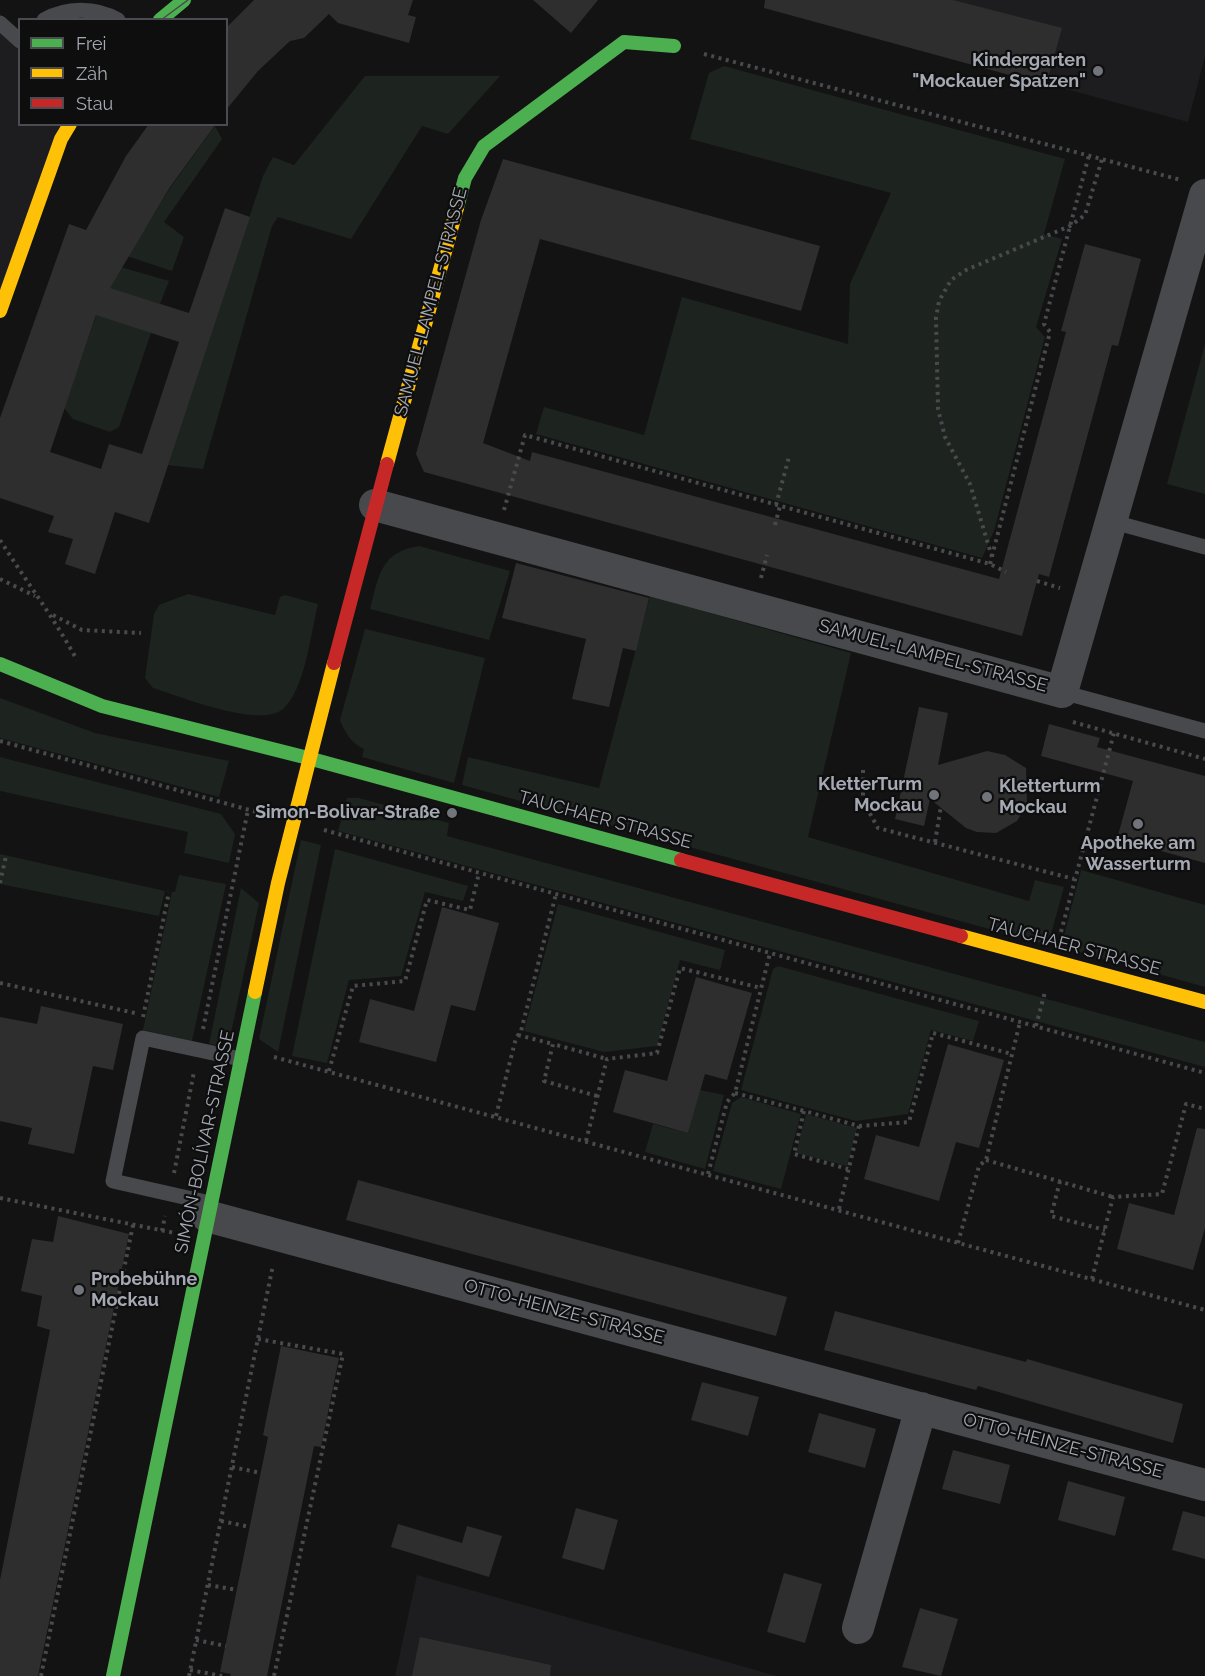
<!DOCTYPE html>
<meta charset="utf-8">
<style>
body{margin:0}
#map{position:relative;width:1205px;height:1676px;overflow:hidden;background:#131313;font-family:Raleway,sans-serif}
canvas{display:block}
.legend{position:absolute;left:18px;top:18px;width:210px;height:108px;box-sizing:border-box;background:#0e0e0f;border:2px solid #4a4c51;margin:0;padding:8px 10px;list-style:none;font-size:18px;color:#a5a9b3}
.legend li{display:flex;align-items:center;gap:12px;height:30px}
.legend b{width:30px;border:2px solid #4a4c51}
</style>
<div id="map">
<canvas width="1205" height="1676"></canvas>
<ul class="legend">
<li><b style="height:8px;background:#4caf50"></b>Frei</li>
<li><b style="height:8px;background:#ffc107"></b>Zäh</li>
<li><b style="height:8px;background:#c62828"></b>Stau</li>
</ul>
</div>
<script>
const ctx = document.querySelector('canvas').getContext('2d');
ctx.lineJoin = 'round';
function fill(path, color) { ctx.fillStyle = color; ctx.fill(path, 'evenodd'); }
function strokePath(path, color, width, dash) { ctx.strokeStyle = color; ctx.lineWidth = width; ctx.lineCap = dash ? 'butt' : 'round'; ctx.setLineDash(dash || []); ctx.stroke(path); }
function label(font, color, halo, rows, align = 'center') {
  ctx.font = font + ' Raleway,sans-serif'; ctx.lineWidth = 4.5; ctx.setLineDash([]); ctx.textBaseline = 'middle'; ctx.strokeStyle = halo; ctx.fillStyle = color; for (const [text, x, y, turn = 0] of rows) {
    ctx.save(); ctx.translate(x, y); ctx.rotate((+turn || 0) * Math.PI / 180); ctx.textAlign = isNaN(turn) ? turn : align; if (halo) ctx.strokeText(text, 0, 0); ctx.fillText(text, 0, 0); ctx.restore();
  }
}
fill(new Path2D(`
 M782,0H1205V56L1188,122L799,17Z
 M0,15L19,36L20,124L70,125L0,311Z
 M417,1575L777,1676H395Z`), '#1d1d1f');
fill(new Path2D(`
 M724,66L1065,159L1044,234L1062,239L1036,327L1045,337L994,531L982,558L536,434L544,407L644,435L682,297L848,344L850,284L891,193L690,139L709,73Z
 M365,76H500L448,134L422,126L351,239L278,217L272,226L203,469L167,465L263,176L273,157L294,165Z
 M215,126L222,139L164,222L184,237L172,271L118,253L146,227L170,188Z
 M114,265L169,281L160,304L141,298L151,333L119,427L110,432L73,419L64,408Z
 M1205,344V494L1167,484Z
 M419,546L510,571L489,640L370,609C379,576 380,552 419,546Z
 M188,594L275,615L280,597L285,595L318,604C311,632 305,690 283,709C260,729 179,696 153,688L145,678L154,614L159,605Z
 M650,596L851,653L808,837L1029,901L1035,880L1064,887L1048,945L462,785L468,757L599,788Z
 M365,629L485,658L454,783L362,757L364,749C352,744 345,733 340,720Z
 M0,698L95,733L229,761L219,797L0,738Z
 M0,757L221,814L235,834L229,863L184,853L188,832L0,791Z
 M347,798H359L449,823L447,836L1205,1042V1067L338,831Z
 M301,840L321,845L278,1052L259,1039Z
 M335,849L468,886L463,901L425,892L401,976L349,980L327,1063L292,1056Z
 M0,854L165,891L159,916L0,884Z
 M1081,870L1205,905V987L1061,947Z
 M179,875L226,884L192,1041L143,1030L172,892H175Z
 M241,888L259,903L228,1047L209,1044Z
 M558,904L725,950L720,970L680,960L657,1046L604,1052L524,1031Z
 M778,966L979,1021L973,1041L931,1030L908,1114L856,1121L741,1090L773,969Z
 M700,1090L724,1095L705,1169L645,1152L653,1124L688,1133Z
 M741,1097L801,1114L781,1189L713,1171L732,1103Z
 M806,1114L857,1128L847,1166L796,1153Z`), '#1d231e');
fill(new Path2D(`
 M254,0H413L408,15L416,17L409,43L338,23L329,14L304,38L290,41L258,71L226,110V28Z
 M533,0H598L571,33Z
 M765,0H953L1062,28L1046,85L764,8Z
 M149,124H216L170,187L110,288L189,313L225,208L250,217L149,523L115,512L95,574L65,564L73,539L48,532L54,516L0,498V418L69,224L86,230L126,156ZM96,315L179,342L142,454L109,444L101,469L50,452Z
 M503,159L820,246L801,311L540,239L483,443L530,461L532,452L999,579L1066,332L1061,331L1085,244L1141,259L1118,346L1112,345L1049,577L1039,574L1022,636L424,472L416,454L481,220Z
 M516,563L649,598L636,651L623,648L609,707L572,699L586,639L502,618Z
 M919,707L948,713L938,765L987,751L1005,755L1026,768L1027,804L1017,821L996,833L977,832L966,828L930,799L924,826L895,819Z
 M1049,724L1100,738L1097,747L1205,776V863L1117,839L1133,781L1041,756Z
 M442,907L499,923L475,1011L451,1005L436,1062L359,1042L370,999L414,1011Z
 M696,977L752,993L727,1080L705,1074L688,1133L613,1112L625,1070L667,1081Z
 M41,1006L123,1024L113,1070L93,1066L74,1154L28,1144L32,1128L0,1121V1017L37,1024Z
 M948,1044L1004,1060L979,1148L956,1142L939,1201L864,1179L876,1135L919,1147Z
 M1197,1128L1205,1129V1228L1193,1270L1117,1249L1129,1203L1174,1215Z
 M358,1180L787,1297L776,1336L346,1220Z
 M58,1216L129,1234L38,1676H0V1580L50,1330L37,1326L42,1296L21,1291L32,1239L53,1242Z
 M835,1311L1026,1362L1027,1359L1183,1404L1173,1443L978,1386L976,1390L824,1350Z
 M281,1346L339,1358L321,1447L314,1446L267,1676H230L231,1674L220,1672L268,1437L263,1435Z
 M702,1382L759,1397L748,1436L691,1420Z
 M819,1413L876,1429L865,1468L808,1452Z
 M953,1450L1010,1465L1000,1504L942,1489Z
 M1068,1481L1125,1497L1115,1536L1058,1520Z
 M576,1508L618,1520L604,1570L562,1558Z
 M1183,1511L1205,1517V1559L1172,1550Z
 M398,1524L462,1543L467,1526L502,1536L489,1577L391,1547Z
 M784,1573L822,1584L805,1643L767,1632Z
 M920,1608L958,1619L941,1676L902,1667Z
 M420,1637L551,1665L550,1676H412Z`), '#2e2e2e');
strokePath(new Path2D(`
 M704,54L1181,180
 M776,505L789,457
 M504,510L525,435L990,564L1006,572
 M775,525L780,506
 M0,540C26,581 54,618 77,660
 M992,557L970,484L945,437L938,409L936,318L939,301L951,280L966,270L1070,226L1085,215L1102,159
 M990,564L1050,332L1044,324L1089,155
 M761,578L767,555
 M0,579L35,596
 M1037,581L1060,588
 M53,615L82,630L141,633
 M1073,722L1205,759
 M0,741L264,814
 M863,770V801L878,828L1074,879
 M324,830L1205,1073
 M935,842L941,806
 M0,883L6,856
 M1061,932L1114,733
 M0,983L139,1014
 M143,1017L169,892
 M1036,1026L1045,992
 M203,1029L248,810
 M518,1035L553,1044
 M274,1057L1205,1310
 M329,1071L353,986L405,981L427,900L470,910L479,873
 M735,1093L804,1111
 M597,1096L544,1081L553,1044L607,1059
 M496,1116L516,1038L521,1031L556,894
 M859,1126L909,1122L933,1033L1012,1054
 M586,1141L607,1059L657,1053L680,968L761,988
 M986,1160L1113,1197
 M174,1173L194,1072
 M708,1174L727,1102L735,1093L770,953
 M1060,1181L1051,1216L1105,1230
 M0,1198L175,1233
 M839,1209L859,1126L804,1111L794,1154L848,1169
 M162,1231L165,1216
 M958,1243L979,1166L986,1160L1020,1022
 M1092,1279L1113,1197L1162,1194L1186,1104L1205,1109
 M258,1339L343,1354L274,1676
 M232,1467L261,1473
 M221,1521L250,1527
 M208,1585L237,1590
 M196,1640L226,1646
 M190,1670L222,1676
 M41,1676L133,1225
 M189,1676L273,1265`), '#494a4d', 4, [3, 4.5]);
strokePath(new Path2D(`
 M44,20C66,7 96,7 118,20
 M0,23L20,41
 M1110,521L1205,547
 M1062,692L1205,731
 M210,1203L113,1181L143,1038L241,1059`), '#48494c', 15);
strokePath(new Path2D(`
 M375,505L1062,692L1205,195
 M207,1216L1205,1485
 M858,1628L921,1408`), '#48494c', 32);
strokePath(new Path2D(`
 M160,20L184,0
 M457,208L465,178L484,146L624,42L674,46
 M0,664L102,706L308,758L681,860
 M113,1676L255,992`), '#4caf50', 14);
strokePath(new Path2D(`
 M0,311L61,139L70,124
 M387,464L457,208
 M961,936L1205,1002
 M255,992L278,883L334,663`), '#ffc107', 14);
strokePath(new Path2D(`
 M334,663L387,464
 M681,860L961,936`), '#c62828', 14);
strokePath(new Path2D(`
 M161,20L188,0`), '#494a4c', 1.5);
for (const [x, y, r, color] of [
 [1098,71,6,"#72747b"],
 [934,795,6,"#72747b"],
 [987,797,6,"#72747b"],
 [452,813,6,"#72747b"],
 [1138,824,6,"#72747b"],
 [79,1290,6,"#72747b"]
]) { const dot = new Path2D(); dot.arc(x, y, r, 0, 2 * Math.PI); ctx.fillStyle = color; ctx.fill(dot); strokePath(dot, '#0e0e0f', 2); }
label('bold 18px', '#a5a9b3', '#0e0e0f', [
 ["Kindergarten",1086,61],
 ["\"Mockauer Spatzen\"",1086,82],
 ["KletterTurm",922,785],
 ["Mockau",922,806],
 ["Kletterturm",999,787,"left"],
 ["Mockau",999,808,"left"],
 ["Simon-Bolivar-Straße",440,813],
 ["Apotheke am",1138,844,"center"],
 ["Wasserturm",1138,865,"center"],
 ["Probebühne",91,1280,"left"],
 ["Mockau",91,1301,"left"]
], 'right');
label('18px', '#a5a9b3', '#0e0e0f', [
 ["SAMUEL-LAMPEL-STRASSE",431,302,-75],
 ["SAMUEL-LAMPEL-STRASSE",933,656,15],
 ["TAUCHAER STRASSE",605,820,15],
 ["TAUCHAER STRASSE",1074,947,15],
 ["SIMÓN-BOLÍVAR-STRASSE",205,1142,-78],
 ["OTTO-HEINZE-STRASSE",564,1312,15],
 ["OTTO-HEINZE-STRASSE",1063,1446,15]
]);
</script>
